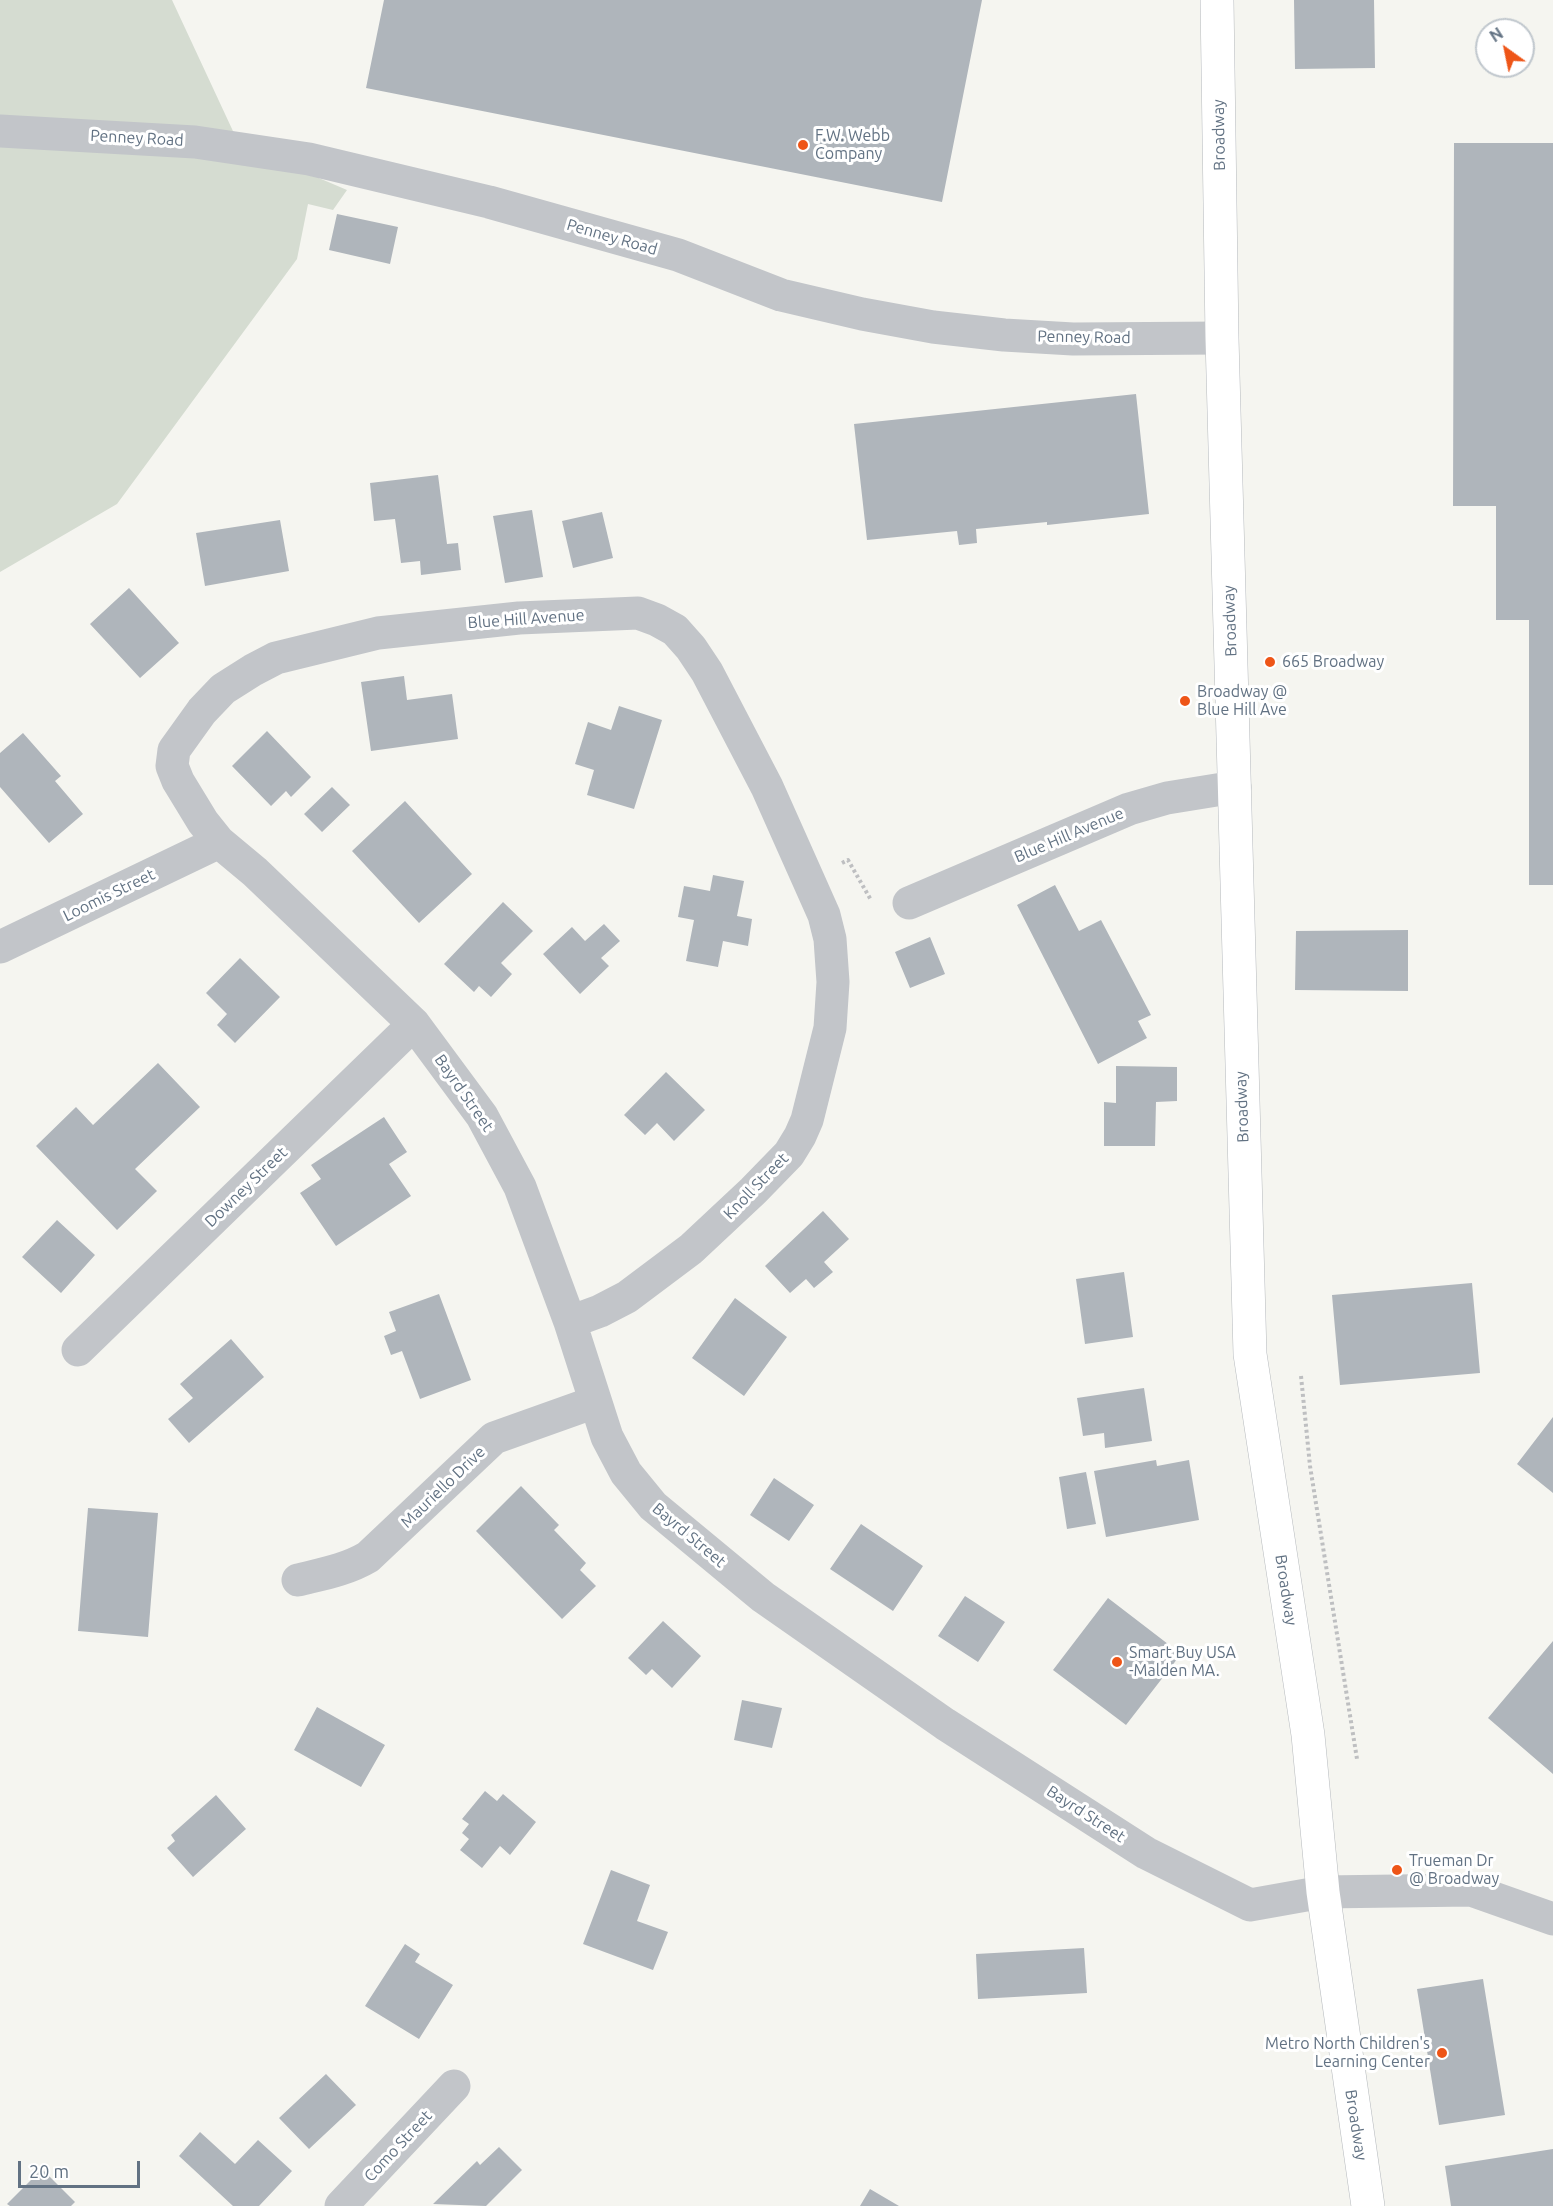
<!DOCTYPE html>
<style>
body{margin:0}
#map{position:relative;width:1553px;height:2206px;overflow:hidden;background:#f5f5f0;font-family:Ubuntu,sans-serif}
canvas{display:block}
.north{position:absolute;left:1475px;top:18px;width:60px;height:60px;box-sizing:border-box;background:#fff;border:2px solid #c0c7cd;border-radius:50%;rotate:327deg;font-size:16px;font-weight:700;line-height:24px;text-align:center;color:#627283}
.north::after{content:'';display:block;margin:auto;width:21px;height:27px;background:#ee5517;clip-path:polygon(50% 0,100% 100%,50% 72%,0 100%)}
.scale{position:absolute;left:18px;top:2161px;width:122px;height:27px;box-sizing:border-box;border:3px solid #627283;border-top:0;padding-left:8px;font-size:18px;line-height:21px;white-space:nowrap;color:#627283;-webkit-text-stroke:4px #fff;paint-order:stroke}
</style>
<div id="map">
<canvas width="1553" height="2206"></canvas>
<div class="north">N</div>
<div class="scale">20 m</div>
</div>
<script>
const ctx = document.querySelector('canvas').getContext('2d');
ctx.lineJoin = 'round';
function fill(path, color) { ctx.fillStyle = color; ctx.fill(path, 'evenodd'); }
function strokePath(path, color, width, dash) { ctx.strokeStyle = color; ctx.lineWidth = width; ctx.lineCap = dash ? 'butt' : 'round'; ctx.setLineDash(dash || []); ctx.stroke(path); }
function label(font, color, halo, rows, align = 'center') {
  ctx.font = font + ' Ubuntu,sans-serif'; ctx.lineWidth = 6; ctx.setLineDash([]); ctx.textBaseline = 'middle'; ctx.strokeStyle = halo; ctx.fillStyle = color; for (const [text, x, y, turn = 0] of rows) {
    ctx.save(); ctx.translate(x, y); ctx.rotate((+turn || 0) * Math.PI / 180); ctx.textAlign = isNaN(turn) ? turn : align; if (halo) ctx.strokeText(text, 0, 0); ctx.fillText(text, 0, 0); ctx.restore();
  }
}
fill(new Path2D(`
 M0,0H172L239,144L347,190L333,210L308,204L297,259L117,504L0,572Z`), '#d5dcd1');
fill(new Path2D(`
 M384,0H982L942,202L366,88Z
 M1294,0H1374L1375,68L1295,69Z
 M1454,143H1553V885H1529V620H1496V506H1453Z
 M337,214L398,227L390,264L329,250Z
 M1136,394L1149,514L1047,525V522L976,529L977,543L959,545L957,531L867,540L854,424Z
 M438,475L447,544L458,543L461,570L421,575L420,561L401,563L395,519L374,521L370,483Z
 M532,510L543,577L505,583L493,516Z
 M602,512L613,558L573,568L562,521Z
 M280,520L289,571L205,586L196,533Z
 M129,588L179,643L140,678L90,624Z
 M404,676L407,700L452,694L458,739L371,751L361,682Z
 M619,706L662,720L634,809L587,795L594,770L575,764L588,722L611,730Z
 M267,731L311,777L291,797L286,791L271,806L232,766Z
 M23,733L61,776L55,781L83,814L49,843L0,787V753Z
 M332,787L350,805L322,832L304,814Z
 M405,801L472,874L419,923L352,851Z
 M713,875L744,881L737,916L752,919L748,946L723,941L718,967L686,961L694,920L678,917L684,886L710,891Z
 M1055,885L1079,931L1101,920L1151,1015L1138,1021L1147,1038L1098,1064L1017,905Z
 M503,902L533,931L501,963L512,974L491,997L479,986L474,992L444,964Z
 M604,924L620,941L601,958L609,966L580,994L543,954L572,927L585,941Z
 M1408,930V991L1295,990L1296,931Z
 M930,937L945,974L910,988L895,952Z
 M240,958L280,997L235,1043L217,1025L227,1014L206,993Z
 M158,1063L200,1107L135,1169L157,1191L117,1230L36,1146L76,1107L93,1125Z
 M1116,1066L1177,1067V1101L1156,1102L1155,1146H1104V1102L1116,1103Z
 M666,1072L705,1110L674,1141L657,1123L645,1135L624,1115Z
 M384,1117L407,1152L389,1164L411,1196L336,1246L300,1193L321,1179L311,1165Z
 M823,1211L849,1239L824,1262L833,1272L814,1288L806,1279L790,1293L765,1266Z
 M57,1220L95,1255L61,1293L22,1257Z
 M1124,1272L1133,1337L1085,1344L1076,1279Z
 M1472,1283L1480,1373L1340,1385L1332,1295Z
 M439,1294L471,1380L420,1399L402,1351L391,1355L384,1336L396,1331L389,1312Z
 M735,1298L787,1337L744,1396L692,1358Z
 M231,1339L264,1377L189,1443L168,1419L193,1398L180,1384Z
 M1144,1388L1152,1441L1105,1448L1104,1433L1083,1436L1077,1398Z
 M1553,1417V1493L1517,1464Z
 M1156,1460L1157,1466L1189,1460L1199,1520L1106,1537L1094,1471Z
 M1086,1472L1096,1524L1067,1529L1059,1477Z
 M774,1478L814,1505L789,1541L750,1515Z
 M521,1486L559,1525L554,1530L586,1563L580,1570L596,1586L562,1619L476,1531Z
 M88,1508L158,1513L148,1637L78,1631Z
 M861,1524L923,1566L893,1611L830,1569Z
 M965,1596L1005,1622L978,1662L938,1636Z
 M1108,1598L1181,1654L1126,1725L1053,1670Z
 M663,1621L701,1656L672,1688L652,1669L646,1675L628,1658Z
 M1553,1641V1774L1488,1718Z
 M742,1700L782,1708L772,1748L734,1740Z
 M317,1707L385,1745L361,1787L294,1750Z
 M485,1791L497,1801L503,1794L536,1822L510,1855L500,1846L482,1868L460,1850L469,1839L462,1833L469,1824L462,1819Z
 M216,1795L246,1829L193,1877L167,1848L175,1841L171,1835Z
 M611,1870L650,1885L637,1921L668,1932L653,1970L583,1944Z
 M405,1944L420,1954L415,1962L453,1985L419,2039L365,2006Z
 M1084,1948L1087,1993L978,1999L976,1954Z
 M1483,1979L1505,2115L1439,2125L1417,1989Z
 M326,2074L356,2105L309,2149L279,2118Z
 M200,2132L235,2164L258,2140L292,2171L259,2206H233L179,2156Z
 M499,2147L522,2170L486,2206L433,2204L477,2161L480,2165Z
 M1553,2149V2206H1451L1445,2166Z
 M42,2169L75,2202L71,2206H10L7,2204Z
 M870,2189L899,2206H860Z`), '#afb5bb');
const major = new Path2D(`
 M1217,0L1222,338L1250,1354L1308,1735L1323,1892L1368,2206`);
strokePath(major, '#b5b9bd', 34);
strokePath(new Path2D(`
 M842,863L848,860L871,900
 M1301,1376L1310,1466L1357,1759`), '#bebfc1', 4, [3, 3]);
strokePath(new Path2D(`
 M0,131L195,142L309,159L489,202L678,255L781,295L862,314L933,327L1004,335L1073,339L1222,338
 M909,903L1129,809L1167,798L1235,787
 M0,947L219,842
 M570,1322L600,1311L627,1297L691,1249L753,1191L789,1154L800,1136L807,1120L830,1028L833,982L830,939L824,915L808,879L767,787L707,672L691,648L675,630L657,620L638,613L519,618L378,633L276,658L253,670L223,689L202,711L174,750L172,766L178,781L203,822L219,842L255,872L414,1024L482,1116L520,1187L570,1322L607,1437L626,1473L653,1506L763,1597L945,1724L1146,1853L1250,1905L1323,1892L1471,1890L1553,1919
 M78,1350L414,1024
 M298,1580C322,1574 346,1570 368,1557L494,1438L595,1402
 M341,2206L454,2086`), '#c2c5c9', 33);
strokePath(major, '#fff', 33);
for (const [x, y, r, color] of [
 [803,145,6,"#ee5517"],
 [1270,662,6,"#ee5517"],
 [1185,701,6,"#ee5517"],
 [1117,1662,6,"#ee5517"],
 [1397,1870,6,"#ee5517"],
 [1442,2053,6,"#ee5517"]
]) { const dot = new Path2D(); dot.arc(x, y, r, 0, 2 * Math.PI); ctx.fillStyle = color; ctx.fill(dot); strokePath(dot, '#fff', 2); }
label('16px', '#627283', '#fff', [
 ["Broadway",1219,135,-91],
 ["Penney Road",137,138,3],
 ["Penney Road",612,237,16],
 ["Penney Road",1084,337,1],
 ["Blue Hill Avenue",526,619,-4],
 ["Broadway",1230,621,-92],
 ["Blue Hill Avenue",1069,835,-23],
 ["Loomis Street",109,895,-26],
 ["Bayrd Street",464,1093,55],
 ["Broadway",1242,1107,-92],
 ["Knoll Street",756,1186,-46],
 ["Downey Street",246,1187,-44],
 ["Mauriello Drive",443,1487,-44],
 ["Bayrd Street",689,1535,40],
 ["Broadway",1286,1590,81],
 ["Bayrd Street",1086,1814,33],
 ["Broadway",1356,2125,81],
 ["Como Street",398,2146,-47]
]);
label('16px', '#627283', '#fff', [
 ["F.W. Webb",815,136],
 ["Company",815,154],
 ["665 Broadway",1282,662],
 ["Broadway @",1197,692],
 ["Blue Hill Ave",1197,710],
 ["Smart Buy USA",1129,1653],
 ["-Malden MA.",1129,1671],
 ["Trueman Dr",1409,1861],
 ["@ Broadway",1409,1879],
 ["Metro North Children's",1430,2044,"right"],
 ["Learning Center",1430,2062,"right"]
], 'left');
</script>
